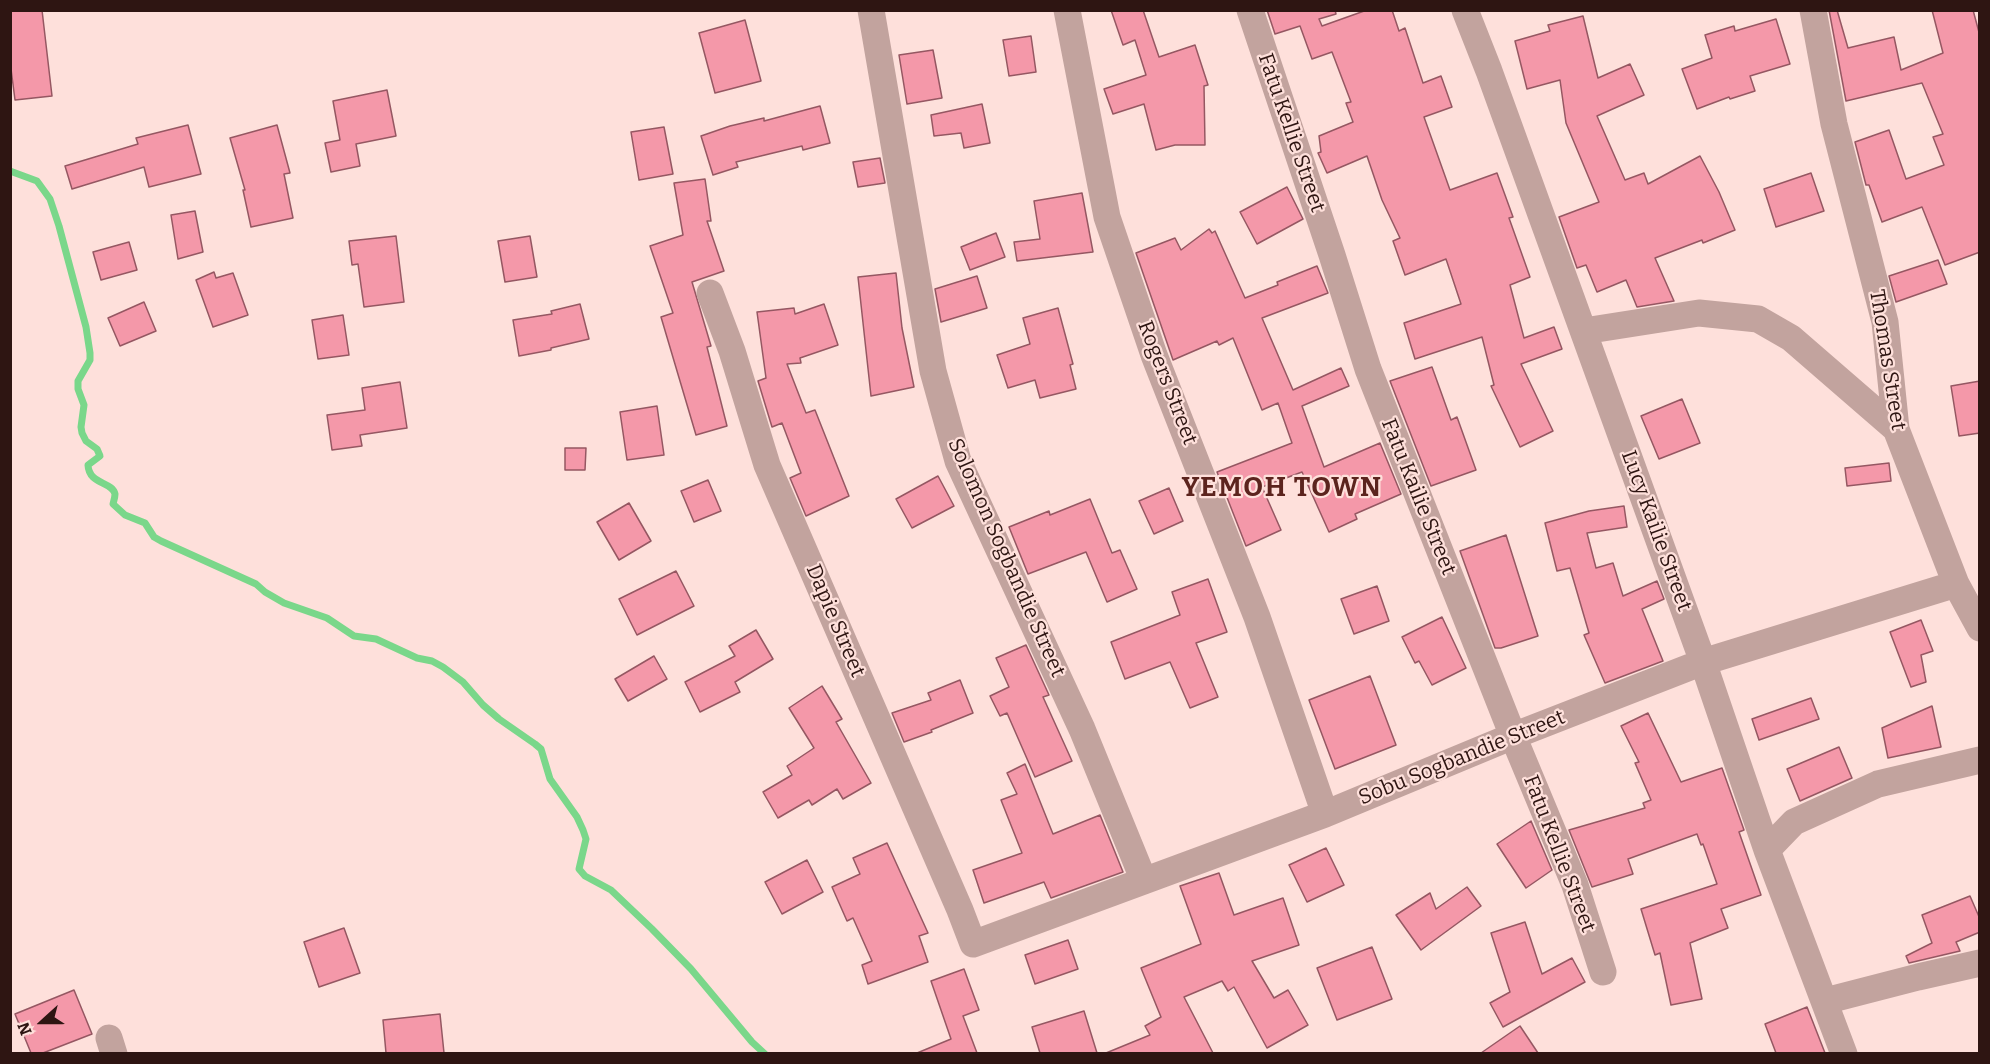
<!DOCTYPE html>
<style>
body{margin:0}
#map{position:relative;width:1990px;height:1064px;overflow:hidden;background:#fee0db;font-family:Bitter,serif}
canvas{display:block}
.frame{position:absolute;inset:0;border:12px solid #2e1512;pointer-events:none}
.north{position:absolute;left:12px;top:992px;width:60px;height:60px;-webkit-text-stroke:4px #fee0db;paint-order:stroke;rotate:249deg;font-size:16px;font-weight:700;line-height:24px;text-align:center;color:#2e1512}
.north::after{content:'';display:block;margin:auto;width:21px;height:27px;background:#2e1512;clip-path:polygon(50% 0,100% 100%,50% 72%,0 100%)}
</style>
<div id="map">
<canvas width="1990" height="1064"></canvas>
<div class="frame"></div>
<div class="north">N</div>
</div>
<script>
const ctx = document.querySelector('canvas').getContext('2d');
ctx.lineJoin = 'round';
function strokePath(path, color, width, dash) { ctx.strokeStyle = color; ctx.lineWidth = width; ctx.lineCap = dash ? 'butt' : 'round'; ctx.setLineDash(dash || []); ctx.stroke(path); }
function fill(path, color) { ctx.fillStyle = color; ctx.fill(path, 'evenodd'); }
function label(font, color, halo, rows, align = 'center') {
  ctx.font = font + ' Bitter,serif'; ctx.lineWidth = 4.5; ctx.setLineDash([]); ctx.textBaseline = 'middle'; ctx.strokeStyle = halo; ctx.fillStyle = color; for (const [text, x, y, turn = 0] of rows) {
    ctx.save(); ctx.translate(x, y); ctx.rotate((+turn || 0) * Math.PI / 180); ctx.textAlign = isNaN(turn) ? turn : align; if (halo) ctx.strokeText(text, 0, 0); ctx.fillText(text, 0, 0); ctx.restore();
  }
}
strokePath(new Path2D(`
 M10,171L37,181L50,199L59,226L86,327L90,353V360L78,381V389L84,405L81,427L82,433L86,441L97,449L100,456L88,465C89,485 112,481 115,494C115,497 114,500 113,504L125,515L145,523L154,537L161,541L256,584L265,592L284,603L327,618L354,636L376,639L417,658L432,661L443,667L463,682L483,705L499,719L535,744L541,749L550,779L577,817L583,830L586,839L579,869L585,876L611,890L652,929L691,969L752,1042L765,1054`), '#7ad78a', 7);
const building = new Path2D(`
 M10,10H42L52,96L15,100L10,61Z
 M1111,10H1143L1159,57L1195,45L1208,85L1204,86L1205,145H1175L1156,150L1144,104L1113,114L1104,89L1146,75L1135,40L1123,45Z
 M1267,10H1335L1336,14L1319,19L1322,26L1367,10H1392L1399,31L1405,28L1423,83L1441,76L1452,107L1424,117L1450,190L1497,173L1513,217L1509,218L1530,277L1510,285L1524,338L1554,327L1562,349L1521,364L1553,431L1520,447L1491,386L1494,385L1482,337L1415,359L1404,323L1461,304L1446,259L1405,275L1393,241L1400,238L1382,200L1367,156L1327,173L1318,153L1321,152L1319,136L1353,122L1346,103L1351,102L1332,52L1312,59L1300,26L1275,34Z
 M1829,10H1837L1848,48L1894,37L1901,70L1943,53L1932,10H1973L1980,36V252L1945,265L1922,207L1882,222L1869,185H1866L1855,142L1889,130L1906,179L1944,165L1933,137L1943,134L1922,83L1846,101Z
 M1583,16L1598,78L1630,64L1644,95L1597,116L1625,180L1644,173L1648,184L1700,156L1719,192L1735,230L1703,243L1702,240L1655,258L1674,301L1637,307L1626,280L1597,292L1586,265L1577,268L1559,217L1599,202L1566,123L1560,80L1527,89L1515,41L1550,31L1548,25Z
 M1776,19L1790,64L1750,76L1755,91L1730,99L1729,97L1697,109L1682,69L1712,58L1705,35L1734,26L1735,31Z
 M745,20L761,81L715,93L699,33Z
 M1031,36L1036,72L1009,76L1003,40Z
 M933,50L942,98L907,104L899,55Z
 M387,90L396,136L356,144L360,166L331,172L325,143L340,140L333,101Z
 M982,104L990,143L964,148L961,133L934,136L931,115Z
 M820,106L830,143L803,150L802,146L736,162L738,167L713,175L701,136L730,126L764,118V121Z
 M188,125L201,174L149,187L144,167L72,189L65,166L138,144L136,138Z
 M277,125L290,173L284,174L293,218L251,227L243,190H245L230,138Z
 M664,127L673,174L639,180L631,132Z
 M880,158L885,183L858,187L853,162Z
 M1811,173L1824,211L1776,227L1764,189Z
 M705,179L711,221H707L724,271L692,282L711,346L707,347L727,426L696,435L661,317L673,313L650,246L683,235L674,183Z
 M1287,187L1303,219L1257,244L1240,212Z
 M1082,193L1093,252L1017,261L1014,242L1040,239L1034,201Z
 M195,211L203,252L178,259L171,215Z
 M1209,229L1212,233L1215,231L1245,298L1278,285L1277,282L1317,266L1328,293L1262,318L1293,390L1341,368L1349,386L1302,406L1324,467L1380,443L1401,494L1355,514L1357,519L1329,532L1302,472L1262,487L1281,530L1246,546L1217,472L1292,443L1278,403L1262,410L1233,338L1219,345L1217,341L1173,360L1136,253L1175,238L1181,250Z
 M996,233L1005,257L970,270L961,247Z
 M396,236L404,302L364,307L358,264L352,265L349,241Z
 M530,236L537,277L505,282L498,241Z
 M129,242L137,270L101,280L93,252Z
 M1938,260L1947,284L1896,302L1889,276Z
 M214,272L216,278L233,273L248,315L213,327L196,280Z
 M896,273L902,328L914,387L871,396L858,277Z
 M977,276L987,308L941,322L935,289Z
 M144,302L156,331L120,346L108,318Z
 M580,304L589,339L551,348V350L519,356L513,320L552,314L551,311Z
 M824,304L838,345L800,358L801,363L787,364L806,413L815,410L849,496L806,516L790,478L801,473L782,423L772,427L758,381L766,378L757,312L794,308L795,314Z
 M1058,308L1073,364L1070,365L1076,389L1040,398L1035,380L1008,388L997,355L1030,344L1023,318Z
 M343,315L349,355L318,359L312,320Z
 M1432,367L1451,420L1457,417L1476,470L1431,486L1390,381Z
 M1980,381V433L1959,436L1951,386Z
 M400,382L407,428L360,435L362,446L332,450L327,415L365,410L362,388Z
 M1682,399L1700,443L1659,459L1641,416Z
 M657,406L664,455L627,460L620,412Z
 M565,448H586L585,470H565Z
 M1889,463L1891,481L1847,486L1845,468Z
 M938,476L954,506L912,528L896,499Z
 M708,480L721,511L694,522L681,491Z
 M1169,488L1183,521L1154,534L1139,501Z
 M1090,499L1112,553L1120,550L1137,589L1107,602L1086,552L1028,574L1009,527L1049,511L1050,515Z
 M629,503L651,541L619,560L597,522Z
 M1624,506L1627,527L1587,533L1596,568L1613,563L1623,596L1657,581L1664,599L1642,609L1663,661L1605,683L1584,635L1589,633L1570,568L1557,571L1545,523L1589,511Z
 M1506,535L1538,636L1501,648H1495L1460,551Z
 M676,571L694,606L637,635L619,599Z
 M1208,579L1227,632L1196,643L1218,697L1190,708L1170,662L1125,679L1111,642L1180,615L1172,592Z
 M1377,586L1389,621L1354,634L1341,599Z
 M1442,617L1466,668L1432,685L1419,661L1415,663L1402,637Z
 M1921,620L1933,651L1921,655L1926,682L1911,687L1890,632Z
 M756,630L773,659L735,682L740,692L700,712L685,682L735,656L729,646Z
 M1026,645L1049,695L1043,697L1072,761L1035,777L1007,713L1000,716L990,696L1009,687L996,658Z
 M654,656L667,679L628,701L615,679Z
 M1370,676L1396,745L1335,769L1309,700Z
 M960,680L973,713L931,730L932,732L904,742L892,713L931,700L928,693Z
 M822,686L842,719L836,722L871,783L843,799L837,789L812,805L809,800L778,818L763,792L792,775L787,766L814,748L789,708Z
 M1811,698L1819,719L1759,740L1752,719Z
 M1932,706L1941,747L1888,758L1882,728Z
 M1648,713L1681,782L1722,768L1744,830L1739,832L1761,895L1721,909L1728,928L1690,943L1702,999L1671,1005L1660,953L1655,955L1641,909L1717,884L1703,844L1701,845L1697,834L1628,859L1633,874L1592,887L1569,830L1645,808L1643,803L1651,800L1635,763L1639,762L1621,726Z
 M1839,747L1852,778L1800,801L1787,769Z
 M1025,764L1053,834L1100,815L1123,872L1051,898L1044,882L984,903L973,870L1022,853L1001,800L1017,794L1007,773Z
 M1531,821L1552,870L1526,888L1497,844Z
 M887,843L928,933L919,936L928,962L868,984L862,965L872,961L853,918L847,921L832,887L860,874L853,858Z
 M1326,848L1344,885L1307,902L1289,865Z
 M807,860L823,892L782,914L765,882Z
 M1219,873L1234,915L1283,898L1299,945L1252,961L1274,998L1288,990L1308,1025L1267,1048L1234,987L1228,991L1222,981L1184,997L1213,1053H1106L1150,1035L1145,1026L1161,1017L1141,968L1201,944L1180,886Z
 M1467,887L1481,906L1421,950L1396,915L1430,893L1436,909Z
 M1970,896L1980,919V932L1956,942L1960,951L1909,963L1906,956L1932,943L1922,915Z
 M1525,922L1542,974L1572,958L1585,982L1503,1027L1490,1003L1510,992L1491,933Z
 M344,928L360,973L319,987L304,942Z
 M1068,940L1078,969L1035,984L1025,955Z
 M1372,947L1392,999L1337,1020L1317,968Z
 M964,969L979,1010L963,1016L977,1053H917L951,1039L931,981Z
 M74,990L92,1034L43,1053H31L15,1014Z
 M1807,1007L1825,1053H1776L1765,1024Z
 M1084,1011L1097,1053H1040L1032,1027Z
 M440,1014L444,1053H386L383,1020Z
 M1520,1026L1538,1053H1481Z`);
fill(building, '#f498a9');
strokePath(building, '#955762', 1.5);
strokePath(new Path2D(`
 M871,10L933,371L958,461L1082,729L1144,881
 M1067,10L1107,217L1154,355L1257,617L1325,814
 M1250,10L1332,255L1368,369L1513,736L1575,885L1603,972
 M1465,10L1489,71L1703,662L1767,850L1844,1054
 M1813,10L1834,124L1885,322L1896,429L1956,584L1980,628
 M710,293L732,351L767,465L960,910L973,944L1325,814L1513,736L1703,662L1956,584
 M1584,331L1699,313L1758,319L1791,338L1896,429
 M1767,850L1794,822L1878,784L1980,760
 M1825,1001L1918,977L1980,963
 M109,1038L114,1054`), '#c2a39e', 27);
label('21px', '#2e1512', '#fee0db', [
 ["Fatu Kellie Street",1291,133,71],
 ["Thomas Street",1887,360,81],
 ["Rogers Street",1167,383,69],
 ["Fatu Kailie Street",1418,497,68],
 ["Lucy Kailie Street",1656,531,70],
 ["Solomon Sogbandie Street",1006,558,66],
 ["Dapie Street",835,621,67],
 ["Sobu Sogbandie Street",1462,758,-22],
 ["Fatu Kellie Street",1559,854,69]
]);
ctx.letterSpacing = '1.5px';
label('bold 27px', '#5c241e', '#fee0db', [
 ["YEMOH TOWN",1282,488]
]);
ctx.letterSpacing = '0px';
</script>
